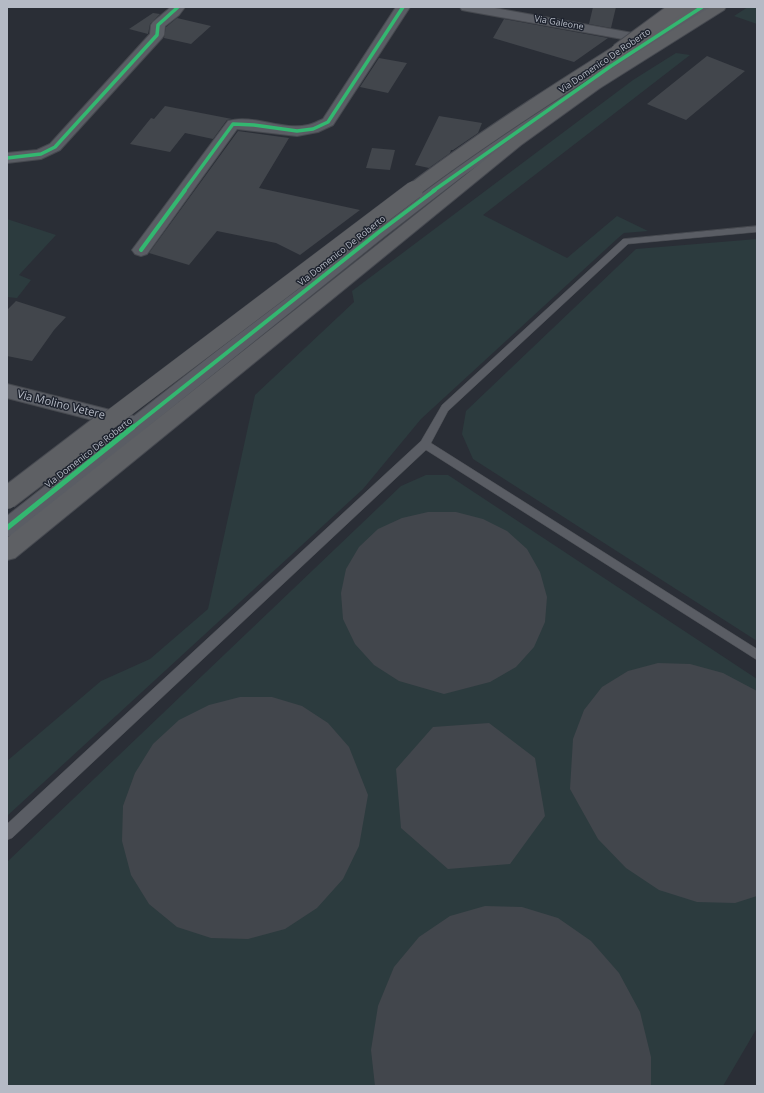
<!DOCTYPE html>
<style>
body{margin:0}
#map{position:relative;width:764px;height:1093px;overflow:hidden;background:#2a2e36;font-family:"Open Sans",sans-serif}
canvas{display:block}
.frame{position:absolute;inset:0;border:8px solid #b5bac5;pointer-events:none}
</style>
<div id="map">
<canvas width="764" height="1093"></canvas>
<div class="frame"></div>
</div>
<script>
const ctx = document.querySelector('canvas').getContext('2d');
ctx.lineJoin = 'round';
function fill(path, color) { ctx.fillStyle = color; ctx.fill(path, 'evenodd'); }
function strokePath(path, color, width, dash) { ctx.strokeStyle = color; ctx.lineWidth = width; ctx.lineCap = dash ? 'butt' : 'round'; ctx.setLineDash(dash || []); ctx.stroke(path); }
function label(font, color, halo, rows, align = 'center') {
  ctx.font = font + ' "Open Sans",sans-serif'; ctx.lineWidth = 3; ctx.setLineDash([]); ctx.textBaseline = 'middle'; ctx.strokeStyle = halo; ctx.fillStyle = color; for (const [text, x, y, turn = 0] of rows) {
    ctx.save(); ctx.translate(x, y); ctx.rotate((+turn || 0) * Math.PI / 180); ctx.textAlign = isNaN(turn) ? turn : align; if (halo) ctx.strokeText(text, 0, 0); ctx.fillText(text, 0, 0); ctx.restore();
  }
}
fill(new Path2D(`
 M748,7H757V24L734,16Z
 M676,53L690,55L483,215L567,258L617,216L648,231L624,233L618,238L421,419L363,489L7,816V761L101,681L150,659L208,609L255,395L354,302L352,291L633,80Z
 M7,219L56,235L19,275L31,280L17,298L7,297Z
 M757,239V641L473,459L462,434L466,411L636,249Z
 M426,475H448L757,679V1028L723,1086H7V862L401,486Z`), '#2c3b3e');
fill(new Path2D(`
 M593,7H616L611,28L589,24Z
 M153,13L160,14L150,24L148,34L129,29Z
 M177,18L211,26L191,44L164,38L166,27Z
 M504,19L608,38L574,62L493,38Z
 M707,56L745,71L686,120L647,104Z
 M379,58L407,63L388,93L360,87Z
 M165,106L232,119L227,120L213,139L185,133L170,152L130,144L151,118L154,119Z
 M439,116L482,123L478,133L453,150H451L450,153L429,168L415,165Z
 M238,131L289,138L259,188L360,210L300,255L276,243L217,231L189,265L149,253Z
 M372,148L395,150L390,170L366,168Z
 M16,301L66,317L54,330L32,361L7,356V310Z
 M428,512H456L483,519L507,531L527,549L540,572L547,597L545,622L534,647L516,667L490,682L444,694L399,681L374,665L355,644L343,619L341,593L346,569L359,547L378,529L402,518Z
 M658,663L690,664L723,673L757,691V896L735,903L697,902L659,890L626,868L598,839L570,789L573,739L584,710L602,687L628,671Z
 M240,697H272L302,706L328,723L349,747L368,795L359,846L343,879L317,908L285,929L248,939L211,938L177,927L149,904L131,875L122,841L123,806L135,773L153,744L179,720L209,705Z
 M489,723L535,758L545,816L510,864L448,869L401,828L396,769L433,727Z
 M485,906L522,907L558,918L591,941L619,973L640,1012L651,1057V1086H375L371,1050L378,1006L394,967L419,937L450,916Z`), '#42464c');
const service = new Path2D(`
 M757,226V232L628,244L448,411L431,443L757,649V660L426,450L12,838L7,840V824L421,441L442,405L623,239Z`);
const minor = new Path2D(`
 M171,7H185L179,15L165,26L164,35L162,38L60,150L41,159L7,163V153L37,150L50,144L150,34L151,25L153,22Z
 M396,7H410L333,125L318,132L297,136L237,129L147,254L141,256L135,254L132,250L135,246L228,121C254,114 282,131 308,125C313,124 318,121 323,119Z
 M460,7H489L649,36L693,7H709L707,10L616,69L463,176L385,236L15,534L7,537V516L120,427L7,398V384L134,416L373,228L451,170L639,42L467,11L462,10Z`);
const trunk = new Path2D(`
 M710,7H726L724,10L600,88L521,145L15,558L7,560V538L511,139L590,82Z`);
strokePath(service, '#46494f', 1);
strokePath(minor, '#46494f', 2);
strokePath(trunk, '#474a51', 2);
fill(service, '#5a5d64');
fill(minor, '#5a5d64');
fill(trunk, '#5e6064');
const trunkBridgeFar2 = new Path2D(`
 M412,191C501,124 596,66 690,7`);
const trunkBridgeFar1 = new Path2D(`
 M99,428L414,190`);
const trunkBridge = new Path2D(`
 M7,498L100,427`);
const motorwayBridge = new Path2D(`
 M618,51L678,7`);
strokePath(trunkBridgeFar2, '#474a51', 16, []);
strokePath(trunkBridgeFar1, '#474a51', 19, []);
strokePath(trunkBridge, '#474a51', 24, []);
strokePath(motorwayBridge, '#474a51', 16, []);
strokePath(trunkBridgeFar2, '#5e6064', 14);
strokePath(trunkBridgeFar1, '#5e6064', 18);
strokePath(trunkBridge, '#5e6064', 22);
strokePath(motorwayBridge, '#5f6064', 14);
strokePath(new Path2D(`
 M7,158L41,154L55,147L157,35L158,25L178,7
 M184,191L233,124L254,125L297,131L313,129L328,122L403,7
 M433,191L611,66L702,7`), '#33b770', 3.5);
strokePath(new Path2D(`
 M141,250L185,190
 M132,428L379,232L435,190`), '#33b770', 4);
strokePath(new Path2D(`
 M7,528L133,427`), '#33b770', 5);
label('9px', '#b5bac5', '#1f242f', [
 ["Via Galeone",559,23,10],
 ["Via Domenico De Roberto",605,61,-34],
 ["Via Domenico De Roberto",342,251,-38],
 ["Via Domenico De Roberto",89,453,-38]
]);
label('11px', '#b5bac5', '#1f242f', [
 ["Via Molino Vetere",61,405,14]
]);
</script>
